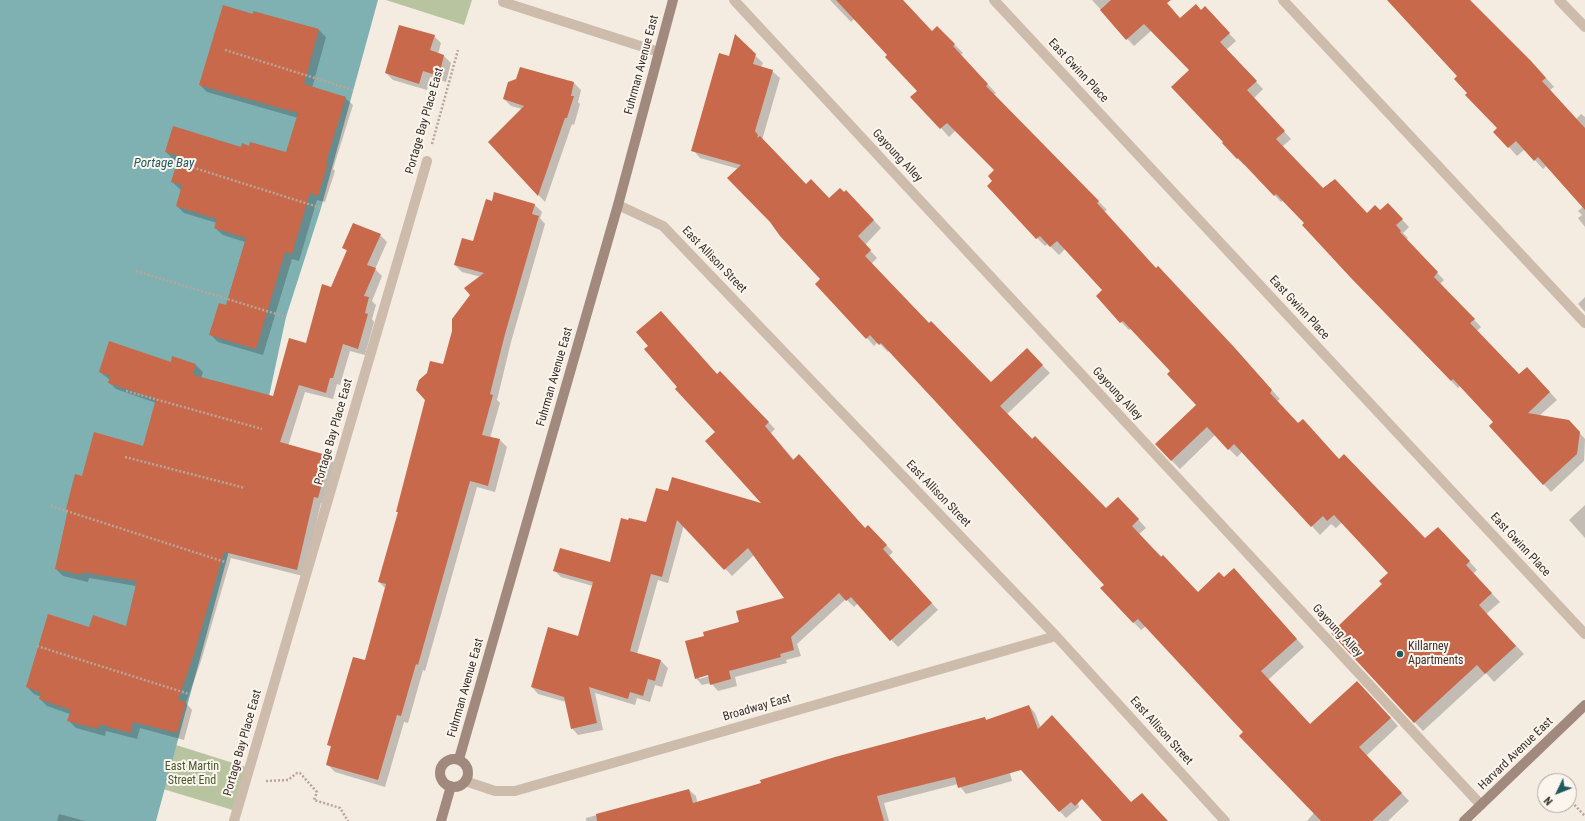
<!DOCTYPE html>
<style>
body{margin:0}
#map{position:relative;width:1585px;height:821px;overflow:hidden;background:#f4ebe1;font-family:"Roboto Condensed",sans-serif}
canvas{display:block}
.north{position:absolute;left:1537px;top:773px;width:40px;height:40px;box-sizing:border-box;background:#fbf5ee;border:1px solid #aea6a0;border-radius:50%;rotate:227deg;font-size:11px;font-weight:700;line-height:16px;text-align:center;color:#3b302b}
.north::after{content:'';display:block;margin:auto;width:14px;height:18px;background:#1f5a5e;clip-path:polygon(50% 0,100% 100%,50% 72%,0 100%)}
</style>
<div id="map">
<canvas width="1585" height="821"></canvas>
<div class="north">N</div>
</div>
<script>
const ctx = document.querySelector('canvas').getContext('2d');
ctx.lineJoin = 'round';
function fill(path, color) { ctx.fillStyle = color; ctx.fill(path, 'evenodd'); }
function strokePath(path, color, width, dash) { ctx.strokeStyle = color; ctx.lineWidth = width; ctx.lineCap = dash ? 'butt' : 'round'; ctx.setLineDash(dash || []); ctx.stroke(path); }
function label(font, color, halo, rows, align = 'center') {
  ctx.font = font + ' "Roboto Condensed",sans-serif'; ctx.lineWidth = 4; ctx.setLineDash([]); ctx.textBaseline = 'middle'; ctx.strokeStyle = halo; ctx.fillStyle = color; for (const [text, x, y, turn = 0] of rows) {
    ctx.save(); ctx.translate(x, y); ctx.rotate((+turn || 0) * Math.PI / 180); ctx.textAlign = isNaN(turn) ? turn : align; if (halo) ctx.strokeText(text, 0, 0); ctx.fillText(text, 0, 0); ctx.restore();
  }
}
fill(new Path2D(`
 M386,0H472L464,25Z
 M176,745L249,768L236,811L163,789Z`), '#b8c4a0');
fill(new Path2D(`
 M0,0H378L321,208L286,317L262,429L156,821H0Z`), '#7fb0b2');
fill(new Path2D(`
 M830,0H902L932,32L937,27L963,53L960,55L996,93L993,95L1107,210L1104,212L1156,269L1242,357L1280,399L1277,401L1298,424L1425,539L1446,536L1477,570L1473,574L1500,602L1486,614L1524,654L1494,682L1486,673L1423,731L1332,634L1383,584L1389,573L1342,522L1336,528L1331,524L1320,535L1243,451L1237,457L1215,435L1180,469L1171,460L1197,405L1171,371L1131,329L1129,330L1121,322L1104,290L1065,249L1059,255L1048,244L1045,246L1037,238L994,181L995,170L956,130L949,137L941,128L911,97L918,91L889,55L854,19L851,22Z
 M1092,0H1163L1181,20L1201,11L1212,15L1236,41L1226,50L1263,89L1254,98L1291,139L1282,147L1323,189L1367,214L1395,212L1409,227L1403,233L1408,238L1406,240L1444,280L1440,284L1481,327L1477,331L1519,375H1534L1557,400L1539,416L1576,429L1585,439L1584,461L1551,492L1490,426L1494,422L1460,386L1458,388L1352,278L1306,223L1284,200L1281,202L1246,164L1244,165L1237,158L1225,142L1190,70L1152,30L1134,46Z
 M1388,0H1468L1540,71L1554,87L1550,90L1576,119L1581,114L1585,117V227L1578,218L1582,215L1578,211L1583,207L1546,166L1543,169L1525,149L1517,156L1509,147L1498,128L1469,93L1458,77Z
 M254,12L319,30L326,37L312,88L345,98L353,105L333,169L335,171L325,202L317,200L299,261L292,259L263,355L218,342L211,335L226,306L245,242L223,235L215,228L217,223L184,213L177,206L181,190L172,182L178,161L173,159L166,152L250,147L287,154L298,118L207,92L200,85Z
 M434,36L441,43L438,54L444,56L451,63L446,82L430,77L427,90L393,80L386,73Z
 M735,36L763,63L761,67L772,71L780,78L762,140L806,185L829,199L844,193L853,199L881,228L865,245L877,258L871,264L929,324L991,384L1027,350L1050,373L1007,414L1106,510L1126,506L1146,528L1139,534L1198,593L1224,579L1241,577L1304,647L1268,680L1311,725L1365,690L1398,726L1366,756L1409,801L1388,821H1307L1314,813L1244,732L1146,626L1141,630L1101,588L1105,585L889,350L888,352L878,342L874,346L867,338L739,169L700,158L693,150L729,57Z
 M521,68L574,83L581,90L578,102L580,104L574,125L572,124L545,202L489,142L522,109L511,106L504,99L517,79Z
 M492,202L535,205L542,212L540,218L545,224L511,342L497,400L500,403L490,438L500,440L507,447L495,492L477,487L425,671L423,670L408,723L404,722L385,787L335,772L327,764L332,748L328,745L365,661L386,589L379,582L399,513L397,511L444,366L471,295L481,277L462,272L455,265L474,242Z
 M380,235L387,242L375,269L382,276L372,301L376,305L372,319L374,322L365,355L350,351L340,385L337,384L333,399L305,392L288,446L329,457L336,464L325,504L321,503L303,576L231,558L201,661L186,703L192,710L184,740L140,728L137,739L106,731L105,736L76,728L69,721L70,714L47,706L40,699L41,697L34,694L27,687L90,628L126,627L136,586L89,578L88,582L63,576L56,569L68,510L67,509L83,477L144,447L156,403L116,389L109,382L110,380L100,372L171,363L173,357L196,365L203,372L201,378L274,397L307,344L347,251L343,248Z
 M1585,297V312L1578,304Z
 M720,372L775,429L771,433L794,460L866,529L875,533L893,552L889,556L938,610L898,647L858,603L854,607L846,599L797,644L801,656L786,660L787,663L735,677L737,686L718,691L711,683L702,685L696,678L705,637L741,623L786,598L754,555L732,576L684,525L668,583L658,580L637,654L661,661L668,668L662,687L655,685L650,702L637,698L635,705L595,693L603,730L578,735L572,728L566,702L538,694L532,687L579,637L593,586L561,577L554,570L610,564L647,524L668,492L764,505L716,432L717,375ZM712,673L713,675L699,679V677Z
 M1585,505V538L1569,520Z
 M1029,706L1035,713L1041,728L1131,803L1167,821H1103L1073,788L1079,807L1066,818L1004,750L1012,781L966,794L958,784L884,803L889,821H586V818L689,790L696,796L697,802L985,719L987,721Z
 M59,814L85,821H54H57Z`), '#0003');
fill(new Path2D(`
 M836,0H903L932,31L937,26L955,44L953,46L988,84L986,86L1099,201L1097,203L1156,268L1158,266L1234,347L1272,390L1270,393L1298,423L1303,419L1339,459L1344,454L1425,538L1438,527L1470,561L1466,565L1492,593L1479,605L1516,646L1485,674L1477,665L1414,723L1331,633L1382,584L1379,581L1388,573L1334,515L1327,521L1323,516L1311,527L1234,444L1228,450L1207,427L1171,461L1155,444L1196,405L1167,374L1170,371L1123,321L1120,323L1096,296L1102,290L1057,241L1050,247L1040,236L1036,239L987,186L992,181L988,176L994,170L947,123L940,129L910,97L917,91L885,57L887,55Z
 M1111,0H1171L1167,3L1180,18L1196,4L1201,10L1205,6L1230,33L1220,42L1257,81L1247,90L1285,131L1276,139L1323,188L1335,179L1367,213L1375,205L1380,210L1388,203L1403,219L1396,225L1401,231L1400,232L1438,272L1434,277L1475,319L1470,323L1519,374L1527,367L1550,392L1528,413L1569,420L1580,432L1577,454L1543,485L1489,426L1493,422L1453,379L1451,381L1351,278L1302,225L1304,223L1276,194L1274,196L1238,158L1237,159L1222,143L1223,142L1171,87L1189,70L1144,24L1126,40L1100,10Z
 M1387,0H1470L1531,61L1546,78L1542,81L1585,128V210L1538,157L1534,161L1516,141L1508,148L1493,132L1497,128L1465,95L1467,93L1454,79L1457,76Z
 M223,5L253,14V11L319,29L304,84L346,97L326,162L328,163L318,196L310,193L292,254L285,252L256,349L209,335L219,303L226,305L246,238L214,228L217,219L176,206L182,185L171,182L179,156L165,152L173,126L241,147L242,143L249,146L250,142L286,152L298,113L199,85Z
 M399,25L435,35L430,50L444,55L439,76L423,71L419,84L385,73Z
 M735,34L756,54L753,64L773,70L755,131L758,135L757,138L760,136L806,184L811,179L829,198L840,188L844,192L846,190L874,220L858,236L871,250L865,256L929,323L931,321L991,382L1027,348L1043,365L1000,406L1032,439L1035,436L1106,508L1118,497L1139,519L1132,526L1161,557L1163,555L1198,592L1219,572L1224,577L1234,568L1297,639L1261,671L1310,724L1357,681L1391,718L1359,747L1402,793L1372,821H1321L1239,736L1243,732L1138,619L1133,623L1100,588L1104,585L935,401L881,343L879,345L870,335L866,339L815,284L820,279L780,236L770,222L727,178L741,165L691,151L719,53L729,56Z
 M520,67L574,82L571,96H574L567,118H565L538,196L488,142L524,106L503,99L508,82L516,79Z
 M494,192L535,204L532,214L539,216L505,334L490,394L493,395L482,435L500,439L488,486L470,481L418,665L416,664L401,716L397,715L378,780L326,765L331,746L327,745L353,657L365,660L386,584L378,582L398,512H396L425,400L416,390L419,380L427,373L430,361L443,364L452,331V319L470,295L464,288L484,273L454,265L462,238L473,241L486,199L492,201Z
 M353,223L381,234L367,265L376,268L364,296L369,297L365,313L368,314L358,349L343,344L333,378H330L326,393L299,385L280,442L330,456L318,498L314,497L297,570L224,552L194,654L178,700L186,702L177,733L133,722L130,733L99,724L98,729L67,721L71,710L39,699L41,693L26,687L48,614L89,627L93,615L126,626L137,581L82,572V575L55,569L68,510L66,509L75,474L82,476L94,432L143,446L156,399L108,383L110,376L99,372L109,341L171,362L172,356L196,364L193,375L273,396L289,338L306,343L322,284L331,287L347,250L342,248Z
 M661,311L717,374L720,371L769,422L765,426L793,460L799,454L865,528L868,525L887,545L883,549L932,603L890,641L851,597L846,601L839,593L791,637L794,650L780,654L781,657L729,671L731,679L710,685L708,675L695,679L685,641L704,636L703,632L739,622L736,611L784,598L748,548L724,570L677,520L662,577L651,574L630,651L661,660L655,681L648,679L643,696L630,692L628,699L589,687L597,723L571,729L564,697L531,687L548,627L578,636L593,582L553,571L560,548L610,562L621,518L628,520L629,518L646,522L656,488L668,491L672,477L761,503L705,441L715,432L675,389L677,387L644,349L648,346L636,332Z
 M1029,705L1038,729L1052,715L1131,802L1142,793L1168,821H1102L1082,799L1075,806L1071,802L1059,812L1021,770L958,788L955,777L877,796L884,821H597L596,814L689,789L693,803L761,783L760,780L835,757L985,717L986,720Z`), '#c8694b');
strokePath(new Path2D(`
 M225,50L353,90
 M432,144L458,50
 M166,159L321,208
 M136,271L286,317
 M126,391L262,429
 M125,457L245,488
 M51,506L225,562
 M37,646L189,694
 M266,781L288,780L297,773H300L317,792L314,800L340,808L348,821
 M1569,799L1585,816`), '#b9a596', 2.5, [2, 2]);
strokePath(new Path2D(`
 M734,0L1481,805
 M1283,0L1585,323`), '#cdbbac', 10);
strokePath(new Path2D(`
 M994,0L1585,634
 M1559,0L1585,27
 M503,2L659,52
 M618,205L663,226L1056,636L1225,821
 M465,781L495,791H515L1056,636
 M234,821L427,161`), '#cdbbac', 10);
strokePath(new Path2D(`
 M459,759L618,205L673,0
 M440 773a14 14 0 1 1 28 0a14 14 0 1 1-28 0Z
 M441,821L451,786
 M1464,821L1585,705`), '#a18a7d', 10);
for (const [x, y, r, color] of [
 [1400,654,4,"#1f5a5e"]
]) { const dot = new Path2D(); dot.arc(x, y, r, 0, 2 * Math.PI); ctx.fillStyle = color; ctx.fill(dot); strokePath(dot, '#fbf5ee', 1.5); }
label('12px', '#3b302b', '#fbf5ee', [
 ["Fuhrman Avenue East",642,65,-75],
 ["East Gwinn Place",1078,71,47],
 ["Portage Bay Place East",425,121,-74],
 ["Gayoung Alley",897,156,47],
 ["East Allison Street",714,260,46],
 ["East Gwinn Place",1299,308,47],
 ["Fuhrman Avenue East",555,377,-74],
 ["Gayoung Alley",1117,394,47],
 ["Portage Bay Place East",334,432,-74],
 ["East Allison Street",938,494,46],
 ["East Gwinn Place",1520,545,47],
 ["Gayoung Alley",1337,631,47],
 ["Fuhrman Avenue East",466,688,-74],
 ["Broadway East",757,708,-16],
 ["East Allison Street",1161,731,48],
 ["Portage Bay Place East",243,743,-74],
 ["Harvard Avenue East",1516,754,-44]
]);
label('12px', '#3b302b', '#fbf5ee', [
 ["Killarney",1408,647],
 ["Apartments",1408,661]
], 'left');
label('12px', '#4a5a2e', '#fbf5ee', [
 ["East Martin",192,767],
 ["Street End",192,781]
]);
label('italic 13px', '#1f5a5e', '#fbf5ee', [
 ["Portage Bay",164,164]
]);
</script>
